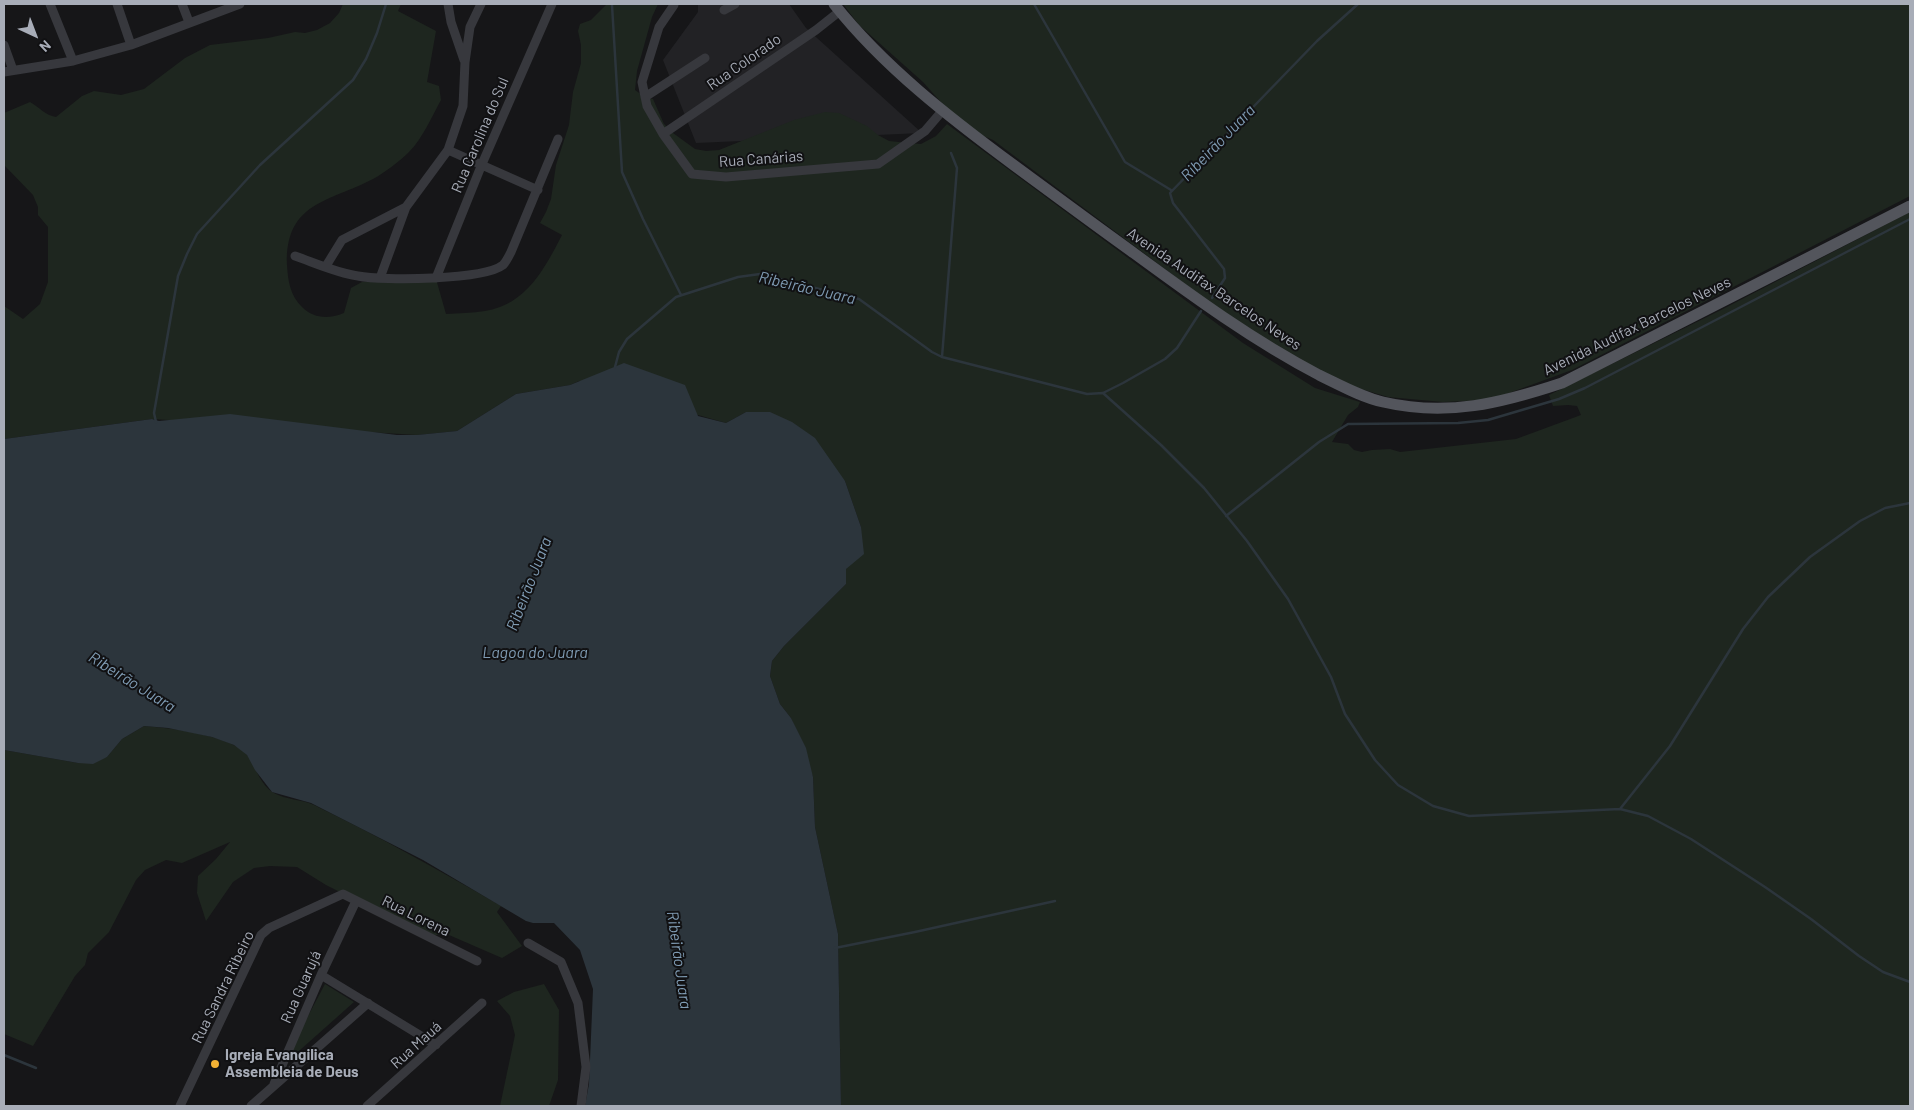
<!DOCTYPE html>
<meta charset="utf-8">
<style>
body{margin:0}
#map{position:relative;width:1914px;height:1110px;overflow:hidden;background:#161618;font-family:Barlow,sans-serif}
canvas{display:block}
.frame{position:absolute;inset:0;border:5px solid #a8adb8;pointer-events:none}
.north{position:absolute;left:10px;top:10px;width:50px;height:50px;-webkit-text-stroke:4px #111113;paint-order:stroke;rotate:137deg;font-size:14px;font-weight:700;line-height:20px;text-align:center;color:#a8adb8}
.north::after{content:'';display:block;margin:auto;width:18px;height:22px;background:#a8adb8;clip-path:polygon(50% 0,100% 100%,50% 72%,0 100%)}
</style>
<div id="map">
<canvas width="1914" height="1110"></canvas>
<div class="frame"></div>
<div class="north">N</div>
</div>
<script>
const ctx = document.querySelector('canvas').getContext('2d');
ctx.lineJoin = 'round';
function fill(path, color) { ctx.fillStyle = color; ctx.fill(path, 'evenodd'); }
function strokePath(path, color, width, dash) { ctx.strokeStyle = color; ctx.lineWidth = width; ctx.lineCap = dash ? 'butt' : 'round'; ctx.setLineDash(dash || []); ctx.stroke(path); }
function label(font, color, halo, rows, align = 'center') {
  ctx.font = font + ' Barlow,sans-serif'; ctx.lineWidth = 4; ctx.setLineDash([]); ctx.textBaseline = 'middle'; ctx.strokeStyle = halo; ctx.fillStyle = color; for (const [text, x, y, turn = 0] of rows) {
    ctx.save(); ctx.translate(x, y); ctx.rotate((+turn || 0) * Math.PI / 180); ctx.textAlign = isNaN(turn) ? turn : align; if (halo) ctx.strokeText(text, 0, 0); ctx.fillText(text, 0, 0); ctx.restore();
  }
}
fill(new Path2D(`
 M698,4H789L806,28L922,133L696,143L663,60L698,12Z`), '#222225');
fill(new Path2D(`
 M343,4H401L398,11L436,31L427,82L439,86L441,100C432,116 423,138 409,152C401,160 383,174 373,179C329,202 285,202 287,265C288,281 290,295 302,307C314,319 329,319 344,313L351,288L362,282L436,279L446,314C459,313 472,313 485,311C526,305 545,268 562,235L540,223L546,212L551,199L556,165L569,125L573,92L581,63V45L578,31L580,24L591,20L607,4H658L652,17L637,71L635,90L645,97L653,99L664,124L673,133L695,149L706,151L719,150L794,120L825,112L839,113L867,126L878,135L889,141L908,143L921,144L936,136L947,124L1243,343L1315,388L1360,402L1358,407L1348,415L1332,442L1348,444L1354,450L1362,452L1372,450L1390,449L1400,452L1516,439L1581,415L1577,406L1568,405L1553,406L1549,395L1721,310L1910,212V1106H841L838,934L815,827L813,777L791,718L780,704L770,676L772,661L784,646L846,584V569L861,527L845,481L746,412L726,423L579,381L570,385L516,394L457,431L417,435L152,419L4,439V306L23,319L40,304L48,282V227L38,215V207L33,195L4,165V113L30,102C40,108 45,115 56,117L82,96L94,91L121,95L144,89L185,58L210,45L268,38L295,32L305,33L317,30L330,23L339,13Z
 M843,4H1910V196L1572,370L1490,400L1443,402L1388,397L1321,377L1249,332L993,140L963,127L923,82L859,25Z
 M144,726C169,728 232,735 248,756C256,767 260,785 274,793C286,800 301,799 314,805C378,836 439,870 501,906L497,912L522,946L502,958L449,935H425L326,885L297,867L270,866L254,868L233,882L206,921L197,893L198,876L216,859L230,842L182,863L166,860L145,870L136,880L109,932L88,953L85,965L75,976L33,1046L4,1034V750L78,763L107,757L122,739Z
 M325,984L354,1002L281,1067Z
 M544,984L559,1010L558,1080L549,1106H500L515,1035L510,1016L497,1001L514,992Z`), '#1e261f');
fill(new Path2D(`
 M624,363L685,385L698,416L726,423L746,412H770L792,422L815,438L845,481L861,527L864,554L846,569V584L784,646L772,661L770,676L780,704L791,718L806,748L813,777L815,827L838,934L841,1106H585L589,1084L593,989L580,950L554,923H533L526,921L423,860L311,803L272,792L255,770L247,755L234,745L212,737L168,728L144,726L122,739L107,757L93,764L78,763L4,750V439L152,419L159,421L230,414L397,435H417L457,431L516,394L570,385Z`), '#2c353c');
strokePath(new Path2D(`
 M1034,4L1125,162L1171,190
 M612,5L622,172L643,219L681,295
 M1212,298L1225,278L1224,269L1173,203L1170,193L1317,41L1358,4
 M942,357L957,168L951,153
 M615,367L619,352L627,339L676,297L738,277L760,274L859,299L932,352L942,357L1087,394L1103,393L1123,383L1165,359L1177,348L1201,311
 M1103,393L1161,445L1204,488L1247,541L1288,599L1331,677L1345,714L1375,760L1398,785L1433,806L1469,816L1620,809L1648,816L1691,839L1765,887L1811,919L1859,956L1883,972L1910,982
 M156,422L154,413L178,276L187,254L197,234L260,165L353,80L366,59L377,33L386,4
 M1226,516L1319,442L1348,424L1458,423L1488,420L1559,399L1585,388L1910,219
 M1620,809L1670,746L1743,629L1768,597L1810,557L1860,521L1885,508L1910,503
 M835,948L915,932L1055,901
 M4,1055L36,1068`), '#2c353c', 2.5);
strokePath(new Path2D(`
 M50,4L73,61
 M117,4L131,45
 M182,4L189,22
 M448,4L451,22L464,60
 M674,5L659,27L642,82L647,106L663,134L692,174L726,177L878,164L925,131L943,110
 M724,10L735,4
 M4,45L13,70
 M4,72L73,61L131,45L240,4
 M645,97L705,58
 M663,134L816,30L840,11
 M448,150L538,190
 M295,256C315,263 337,273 358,276C383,281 484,280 503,265C506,262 509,256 511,252L558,139
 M326,266L342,240L406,207L448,150L463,106L465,62L470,27L481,4
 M380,278L406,207
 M436,278L482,164L552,4
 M528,943L561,962L578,1003L586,1067L581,1106
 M321,975L436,1045
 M274,1084L321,975L356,901
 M180,1106L261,935L269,928L343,894L477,961
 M251,1106L368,1003
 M367,1106L482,1003`), '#37383d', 9);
strokePath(new Path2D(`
 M834,4C884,67 950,118 1015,166C1053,194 1092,223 1131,251C1191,295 1252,340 1319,375C1340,385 1361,397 1383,402C1447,417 1502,403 1562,383L1910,206`), '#53555c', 11);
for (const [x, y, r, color] of [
 [215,1064,5,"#f2b134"]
]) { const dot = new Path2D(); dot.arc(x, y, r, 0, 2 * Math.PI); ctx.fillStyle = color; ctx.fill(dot); strokePath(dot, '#111113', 2); }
label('15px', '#a8adb8', '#111113', [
 ["Rua Colorado",744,62,-35],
 ["Rua Carolina do Sul",480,135,-67],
 ["Rua Canárias",761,159,-4],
 ["Avenida Audifax Barcelos Neves",1214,289,34],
 ["Avenida Audifax Barcelos Neves",1637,326,-26],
 ["Rua Lorena",416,916,26],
 ["Rua Sandra Ribeiro",223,987,-64],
 ["Rua Guarujá",301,987,-66],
 ["Rua Mauá",416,1045,-42]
]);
label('bold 15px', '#a8adb8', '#111113', [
 ["Igreja Evangilica",225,1055],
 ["Assembleia de Deus",225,1072]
], 'left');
label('italic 16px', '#7f9bb3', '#111113', [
 ["Ribeirão Juara",1218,143,-46],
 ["Ribeirão Juara",807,288,13],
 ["Ribeirão Juara",529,584,-69],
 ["Lagoa do Juara",535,653],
 ["Ribeirão Juara",132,682,32],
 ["Ribeirão Juara",679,960,82]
]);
</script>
